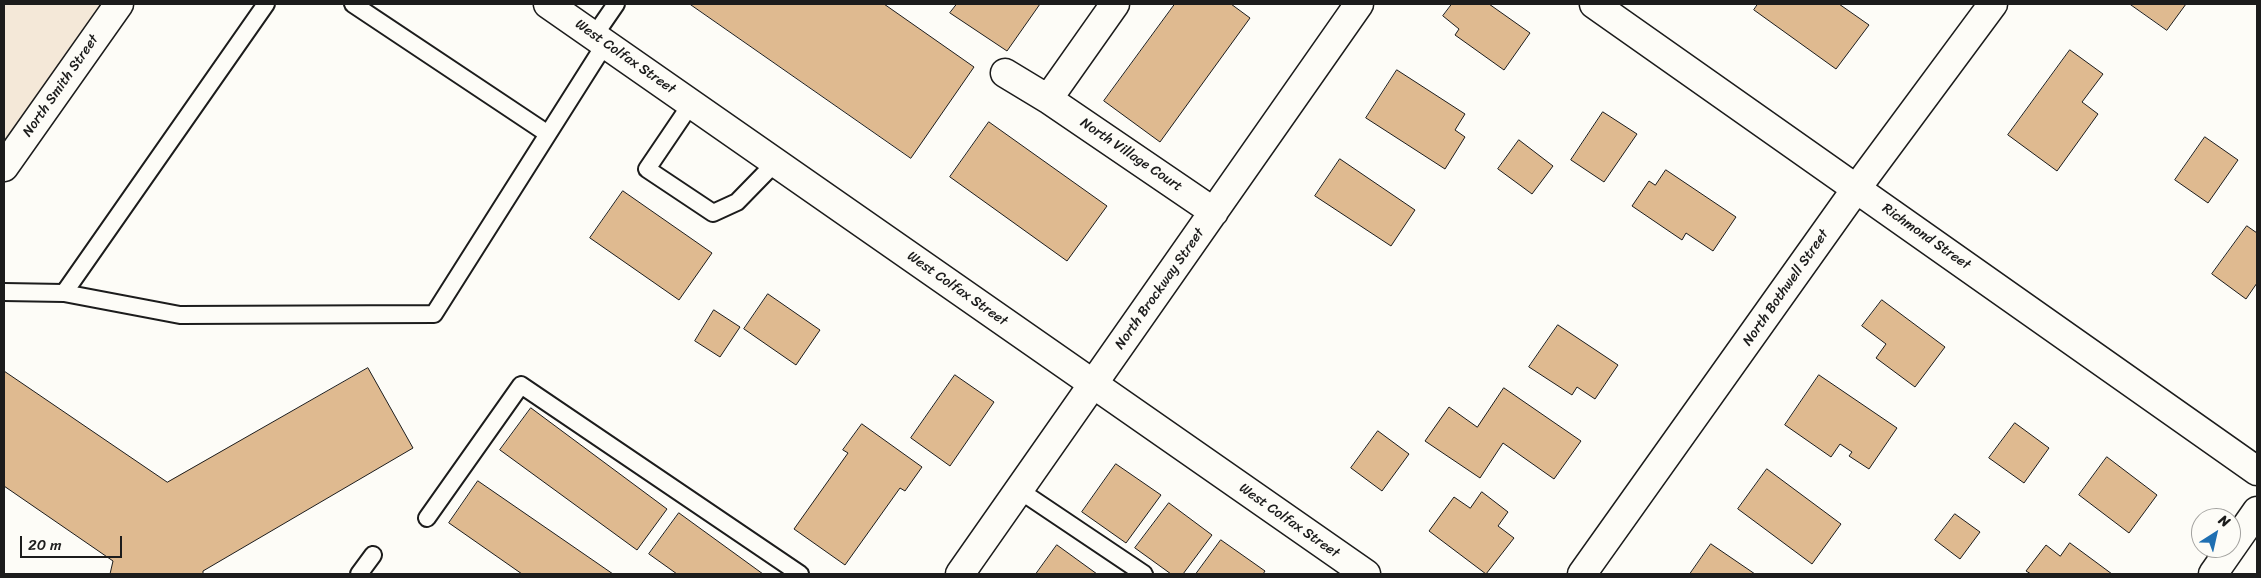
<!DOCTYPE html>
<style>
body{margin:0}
#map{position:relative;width:2261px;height:578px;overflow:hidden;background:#fdfcf7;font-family:Sriracha,sans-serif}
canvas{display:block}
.frame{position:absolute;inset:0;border:5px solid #1c1c1c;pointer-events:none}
.north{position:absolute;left:2191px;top:508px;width:50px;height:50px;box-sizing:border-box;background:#fdfcf7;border:1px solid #a3a29f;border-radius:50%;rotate:35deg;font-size:14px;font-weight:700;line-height:20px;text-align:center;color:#1c1c1c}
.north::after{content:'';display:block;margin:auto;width:18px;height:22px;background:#1f6fb2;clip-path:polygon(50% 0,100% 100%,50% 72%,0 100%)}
.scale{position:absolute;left:20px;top:536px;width:102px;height:22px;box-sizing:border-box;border:2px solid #1c1c1c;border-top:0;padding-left:6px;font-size:15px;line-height:18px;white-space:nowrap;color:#1c1c1c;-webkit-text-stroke:4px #fdfcf7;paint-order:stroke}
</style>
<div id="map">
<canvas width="2261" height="578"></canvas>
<div class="frame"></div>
<div class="north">N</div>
<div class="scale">20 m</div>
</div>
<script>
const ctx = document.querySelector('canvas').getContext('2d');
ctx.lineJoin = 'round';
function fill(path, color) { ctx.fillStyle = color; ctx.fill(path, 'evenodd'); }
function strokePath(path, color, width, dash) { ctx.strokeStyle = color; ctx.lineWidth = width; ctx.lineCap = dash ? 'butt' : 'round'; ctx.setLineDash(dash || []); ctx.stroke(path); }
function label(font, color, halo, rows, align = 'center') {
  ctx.font = font + ' Sriracha,sans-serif'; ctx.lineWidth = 4; ctx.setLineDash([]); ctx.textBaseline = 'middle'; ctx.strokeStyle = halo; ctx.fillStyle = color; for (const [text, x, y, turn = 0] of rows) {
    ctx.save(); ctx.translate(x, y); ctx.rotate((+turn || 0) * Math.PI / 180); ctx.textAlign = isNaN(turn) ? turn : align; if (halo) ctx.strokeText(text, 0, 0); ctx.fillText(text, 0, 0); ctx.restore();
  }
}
fill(new Path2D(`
 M4,4H119L4,168Z`), '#f4e8d8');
const building = new Path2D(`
 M690,4H884L974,67L911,158Z
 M957,4H1040L1007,51L950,13Z
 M1175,4H1231L1250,18L1160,142L1104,101Z
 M1452,4H1489L1530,33L1504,70L1455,35L1459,29L1443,16Z
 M1758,4H1839L1869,25L1836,69L1754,10Z
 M2130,4H2186L2167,30Z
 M2070,50L2103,74L2082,102L2098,114L2057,171L2008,135Z
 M1397,70L1465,114L1455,130L1465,137L1445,169L1366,118Z
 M1603,112L1637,134L1604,182L1571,160Z
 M989,122L1107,206L1067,261L950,177Z
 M2205,137L2238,160L2208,203L2175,180Z
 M1519,140L1553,166L1532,194L1498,169Z
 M1340,159L1415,210L1391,246L1315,196Z
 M1666,170L1736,217L1713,251L1686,233L1682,240L1632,206L1649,181L1655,185Z
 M623,191L712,253L679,300L590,238Z
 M2247,226L2257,233V283L2246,299L2212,274Z
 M768,294L820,330L796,365L744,329Z
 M1882,300L1945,347L1915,387L1876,358L1886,344L1862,326Z
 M714,310L740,327L720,357L695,341Z
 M1558,325L1618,365L1595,399L1577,387L1572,395L1529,367Z
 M368,368L413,448L203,571V574H110L113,561L4,486V371L167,482Z
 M955,375L994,402L950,466L911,438Z
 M1819,375L1897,428L1869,469L1849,456L1852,452L1840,444L1831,457L1785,425Z
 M1504,388L1581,441L1554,479L1503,443L1480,478L1425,441L1449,407L1477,427Z
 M531,408L667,509L637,550L500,450Z
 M2015,423L2049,448L2024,483L1989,458Z
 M862,424L922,467L905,491L900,488L845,565L794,529L848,453L843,450Z
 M1378,431L1409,454L1382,491L1351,468Z
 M2107,457L2157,495L2129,533L2079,495Z
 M1116,464L1161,495L1126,543L1082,512Z
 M1767,469L1841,524L1812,564L1738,509Z
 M478,481L613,574H522L449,523Z
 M1482,492L1508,512L1498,526L1514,538L1486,574L1429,531L1454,497L1470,508Z
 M1169,503L1212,535L1183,574H1171L1135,548Z
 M679,513L763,574H677L649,554Z
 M1955,514L1980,532L1960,559L1935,540Z
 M1221,540L1265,571L1263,574H1196Z
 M2070,543L2112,574H2031L2026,571L2046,545L2060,556Z
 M1711,544L1755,574H1690Z
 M1057,545L1097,574H1036Z`);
fill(building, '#dfba90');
strokePath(building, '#1c1c1c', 1);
const service = new Path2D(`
 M353,4L548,134
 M594,36L616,4
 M691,104L647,169L713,213L737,202L776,162
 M4,292L64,293L180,315L434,314L605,44
 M64,293L266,4
 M1019,490L1144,574
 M427,518L521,385L800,574
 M359,574L373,555`);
const minor = new Path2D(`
 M1115,4L1048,99L1214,212
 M1594,4L2257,471
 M1005,73L1048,99
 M960,574L1359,4
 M1582,574L1856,189L1993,4
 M2213,574L2257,511`);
const tertiary = new Path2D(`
 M548,4L1366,574
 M4,167L119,4`);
strokePath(service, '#1c1c1c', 20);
strokePath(minor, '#1c1c1c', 31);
strokePath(tertiary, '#1c1c1c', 31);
strokePath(service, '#fdfcf7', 16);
strokePath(minor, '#fdfcf7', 28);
strokePath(tertiary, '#fdfcf7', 28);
label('14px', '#1c1c1c', '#fdfcf7', [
 ["West Colfax Street",625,57,35],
 ["North Smith Street",61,86,-55],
 ["North Village Court",1131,155,34],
 ["Richmond Street",1926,237,35],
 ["North Bothwell Street",1786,288,-55],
 ["West Colfax Street",957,289,35],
 ["North Brockway Street",1160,289,-55],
 ["West Colfax Street",1289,521,35]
]);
</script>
